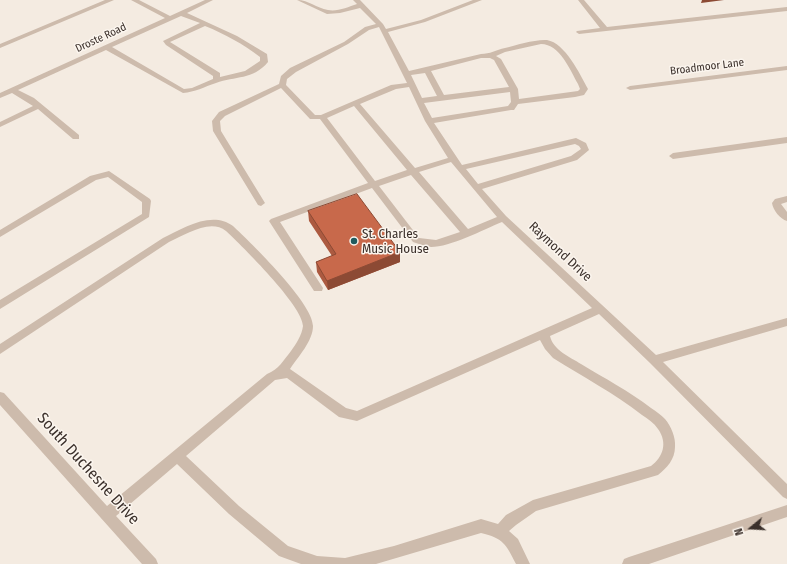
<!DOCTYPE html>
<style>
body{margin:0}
#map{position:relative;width:787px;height:564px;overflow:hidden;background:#f4ebe1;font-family:"Fira Sans Condensed",sans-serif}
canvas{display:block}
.north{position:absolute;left:731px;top:508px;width:40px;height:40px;-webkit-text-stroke:3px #fbf5ee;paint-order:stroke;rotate:252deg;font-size:11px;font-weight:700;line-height:16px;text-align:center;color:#3b302b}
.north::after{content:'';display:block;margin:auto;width:14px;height:18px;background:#3b302b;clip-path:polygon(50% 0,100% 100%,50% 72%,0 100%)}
</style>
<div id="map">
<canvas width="787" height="564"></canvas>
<div class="north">N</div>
</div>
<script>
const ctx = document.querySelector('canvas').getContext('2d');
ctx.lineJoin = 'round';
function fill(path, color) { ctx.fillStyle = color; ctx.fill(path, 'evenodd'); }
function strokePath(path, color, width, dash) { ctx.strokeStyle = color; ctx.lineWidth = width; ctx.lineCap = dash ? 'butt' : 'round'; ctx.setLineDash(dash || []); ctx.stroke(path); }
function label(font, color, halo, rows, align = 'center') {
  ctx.font = font + ' "Fira Sans Condensed",sans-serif'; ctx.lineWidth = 3; ctx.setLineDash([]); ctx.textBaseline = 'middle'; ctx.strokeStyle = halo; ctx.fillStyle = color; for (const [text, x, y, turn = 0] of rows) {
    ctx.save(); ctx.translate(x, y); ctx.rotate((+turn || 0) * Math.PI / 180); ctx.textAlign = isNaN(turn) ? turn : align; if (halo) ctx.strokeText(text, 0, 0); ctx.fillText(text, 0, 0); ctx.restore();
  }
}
fill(new Path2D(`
 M105,0H114L0,48V44Z
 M131,0H139L170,16L205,0H213L187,13L237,36L267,54L268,62C253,80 235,76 216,83C204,87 195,92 183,93L106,50L18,90L34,98L79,135V139H73L38,109L0,127V122L33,106L12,93L0,98V93L165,18ZM181,16L200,23L163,41L166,45L213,76V79L192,88L184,89L112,47ZM205,26C225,34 243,44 260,57V61L245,71L220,77V73L170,42Z
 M297,0C309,0 316,8 328,10C337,12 348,7 357,4L353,0H360L383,24L386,29L421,20L473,0H482L425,22L388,32L409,71L481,54C490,54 496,50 505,48C516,45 536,39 547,40C565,43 580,74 588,89L584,95L575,97L518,104L514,110H511L434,123L462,165L576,138L586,143L589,150L577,160L482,189L506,216L656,355L787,318V326L663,362L787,484V499L783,497L650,363L599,314L550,336C553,350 570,357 581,364C604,378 629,391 651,408C656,411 661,415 665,419C671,426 676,438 675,447C675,459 667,468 658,475L536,511L516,525L509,531L518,539L530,564H516C506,544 503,538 481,533L376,564H301L279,556L229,514L177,464L116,516L156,559L158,564H142L0,405V392L4,393L107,506L267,374C279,369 283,361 291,351C296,344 302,335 303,326C303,306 242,246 226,231C210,218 185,235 169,242L0,354V344L163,238C183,228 212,210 233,226C251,243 313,303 313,326C313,341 298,357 290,369L346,408L357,411L592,308L502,222C483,230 450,247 431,247C425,246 419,244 413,242L372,188L280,222L323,288L322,291H314L269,221L271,219L368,183L320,119H310L281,88L225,116L220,121L221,131L265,203L261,206L258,205L213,131L212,121L219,112L279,84L281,76L290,68L344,42L365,27L376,24L360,8L340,13L327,14ZM379,27L407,83L391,85L321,115H315L286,85L287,79L296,72L348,44L369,30ZM541,44C560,44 570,70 578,84L580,89L578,91L519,99L518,89L501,59L496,56L505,52ZM481,58H490L494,60L509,87L444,95L431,71ZM425,73L437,96L422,98L411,75ZM409,87L425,121L448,158L415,168L360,104L396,89ZM510,92L511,102L508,106L432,118L424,103ZM354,106L407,170L375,181L327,118ZM575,144L579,146L581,149L571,156L478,184L466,169ZM451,162L497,217L468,229L419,172ZM411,175L460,232L436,240L419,238L379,186ZM540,340L545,349L553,358C583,377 614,393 642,415C648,419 654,423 658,429C668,443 663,457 651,466L533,500L506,515L498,524L481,519L394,546L345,558L317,556L288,546L239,506L186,456L275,380L287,378L339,417L357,421Z
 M578,0H584L607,27L787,7V11L579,34L576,32L577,31L600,28Z
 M787,66V70L630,90L626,88L630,86Z
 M787,137V143L673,159L669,156L673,153Z
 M109,171L150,199L151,201L149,217L0,309V300L142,214V202L108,177L96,180L0,237V230L90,176Z
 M787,196V202L781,204L787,212V221C780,219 773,210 772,203L775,199Z
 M787,505V517L649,564H622L624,559L629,557Z`), '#cdbbac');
fill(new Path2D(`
 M308,211L400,252V262L328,290L317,272L316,262L332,256L309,221Z`), '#ac5a40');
fill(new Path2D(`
 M702,0H724L701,3Z
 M400,252V262L328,290L327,281Z`), '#8c4a34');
const building = new Path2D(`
 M357,194L400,252L327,281L316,262L336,254L308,211Z`);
fill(building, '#c8694b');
strokePath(building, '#8c4a34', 1);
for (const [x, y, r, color] of [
 [354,241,4,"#1f5a5e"]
]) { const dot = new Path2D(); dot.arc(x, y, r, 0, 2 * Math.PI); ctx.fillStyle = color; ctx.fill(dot); strokePath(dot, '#fbf5ee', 1.5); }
label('11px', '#3b302b', '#fbf5ee', [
 ["Droste Road",101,38,-25],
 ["Broadmoor Lane",707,67,-7]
]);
label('13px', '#3b302b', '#fbf5ee', [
 ["St. Charles",362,234],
 ["Music House",362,249]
], 'left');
label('13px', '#3b302b', '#fbf5ee', [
 ["Raymond Drive",560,252,43]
]);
label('16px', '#3b302b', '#fbf5ee', [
 ["South Duchesne Drive",88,469,48]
]);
</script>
